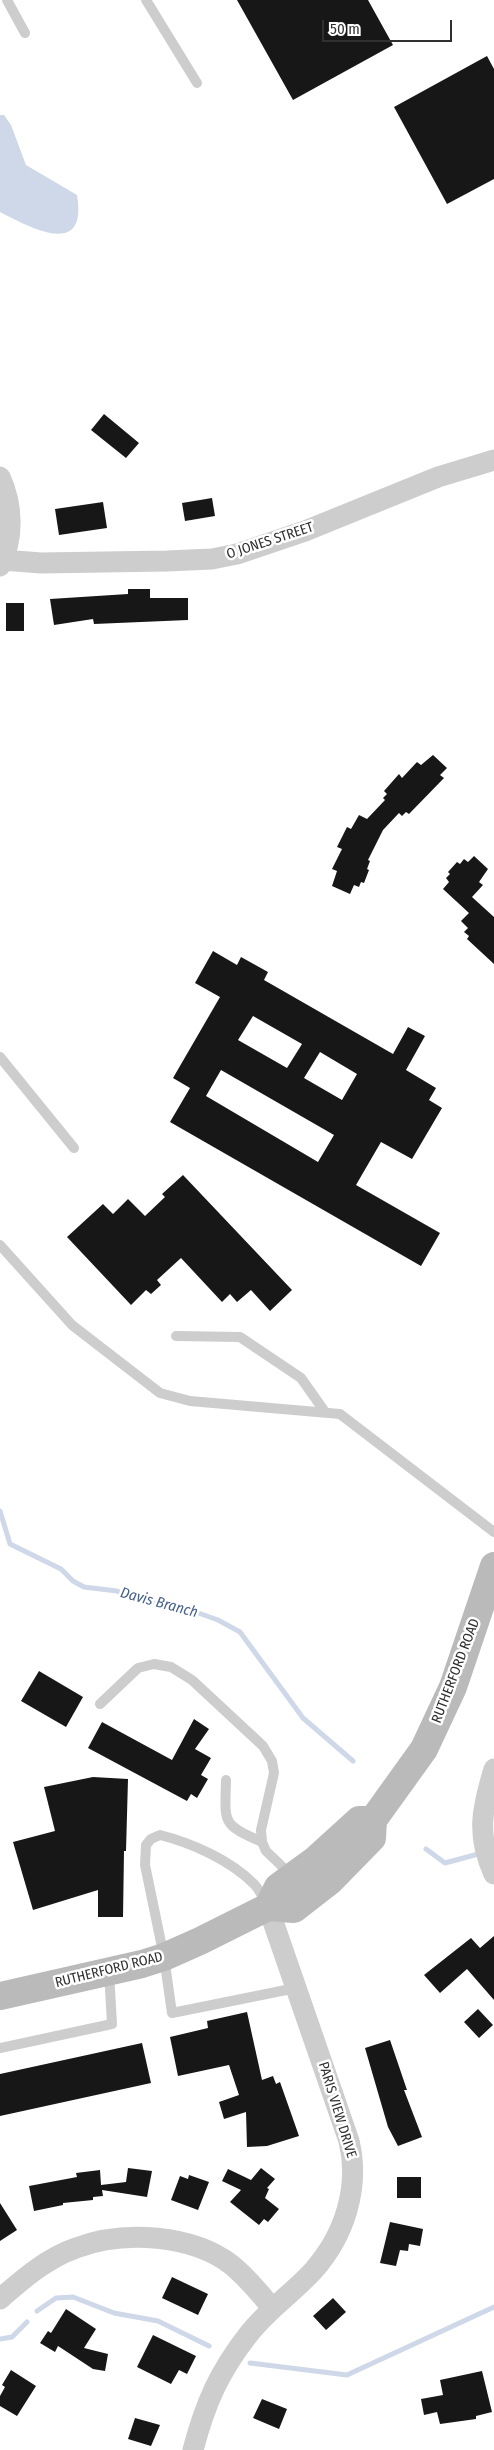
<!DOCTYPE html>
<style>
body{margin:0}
#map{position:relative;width:494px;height:2450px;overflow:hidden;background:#fff;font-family:"Fira Sans Condensed",sans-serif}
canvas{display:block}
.scale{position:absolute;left:322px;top:20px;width:130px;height:22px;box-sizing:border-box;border:2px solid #303030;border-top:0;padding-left:6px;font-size:15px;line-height:18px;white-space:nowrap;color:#303030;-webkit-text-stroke:4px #fff;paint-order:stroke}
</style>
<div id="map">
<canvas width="494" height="2450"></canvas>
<div class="scale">50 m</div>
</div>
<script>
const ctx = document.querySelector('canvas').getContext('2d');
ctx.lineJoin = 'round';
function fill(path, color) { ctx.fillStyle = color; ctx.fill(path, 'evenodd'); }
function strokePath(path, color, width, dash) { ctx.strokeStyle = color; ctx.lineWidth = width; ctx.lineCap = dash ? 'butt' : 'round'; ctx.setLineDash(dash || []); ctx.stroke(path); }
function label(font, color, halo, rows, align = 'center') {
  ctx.font = font + ' "Fira Sans Condensed",sans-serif'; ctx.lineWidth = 5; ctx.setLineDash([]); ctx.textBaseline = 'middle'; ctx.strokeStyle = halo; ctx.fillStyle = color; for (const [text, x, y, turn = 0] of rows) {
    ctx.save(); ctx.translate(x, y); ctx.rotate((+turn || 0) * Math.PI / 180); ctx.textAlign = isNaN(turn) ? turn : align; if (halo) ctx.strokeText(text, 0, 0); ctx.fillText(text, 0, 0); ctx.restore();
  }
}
fill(new Path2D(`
 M0,115H4L11,125L26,165L77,195C88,259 31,228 0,212Z`), '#ced8e8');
strokePath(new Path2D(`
 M0,1511L10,1544L61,1569L73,1581L84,1587L117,1591L140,1601L179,1606L218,1620L240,1632L303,1718L353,1761
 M426,1849L445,1863L482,1853
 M37,2311L56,2298L73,2297L114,2313L158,2321L209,2346
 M0,2339L12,2337L27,2322
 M250,2363L347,2375L494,2307`), '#ced8e8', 5);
fill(new Path2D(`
 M237,0H368L393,45L293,100Z
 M487,56L494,69V179L447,204L394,107Z
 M104,414L139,443L126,458L91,430Z
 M212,498L215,516L185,521L182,503Z
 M103,502L107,528L59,535L55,509Z
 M128,589H150V598H188V620L94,624L93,619L54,625L50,599L128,594Z
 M6,603H24V631H6Z
 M433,755L447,768L440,775L444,778L409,814L406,812L402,816L399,813L383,830L368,860L370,861L367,869L369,870L364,883L361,882L359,887L354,885L350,894L332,886L337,871L332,869L342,849L337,847L347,827L351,829L359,815L367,819L385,800L383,798L387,794L384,791L399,774L402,778L417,762L421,765Z
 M474,856L488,869L479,882L483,885L472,897L494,917V964L467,939L469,936L464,932L468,928L461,921L469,913L443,889L449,882L446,878L450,874L448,872L457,862L460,864L464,859L468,862Z
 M213,951L237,965L241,957L268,972L264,980L393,1054L408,1027L425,1036L406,1070L436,1088L429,1100L442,1108L412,1159L381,1142L356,1185L440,1233L421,1266L170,1122L190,1088L173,1078L220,997L195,983ZM253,1016L302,1044L287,1068L238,1040ZM320,1052L357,1074L342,1100L304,1078ZM221,1070L334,1135L318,1162L206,1096Z
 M183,1175L292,1290L270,1311L251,1290L237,1302L230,1294L222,1302L181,1258L157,1280L161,1285L151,1294L146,1290L131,1305L67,1237L103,1204L113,1214L128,1199L145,1216L165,1197L162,1194Z
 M39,1671L83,1697L66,1727L21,1701Z
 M194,1719L209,1729L195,1749L211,1758L201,1775L208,1779L197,1798L191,1794L187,1801L88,1748L102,1722L172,1760Z
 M93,1777L128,1779L126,1851H124L123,1917H98V1890L33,1910L13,1842L55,1831L44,1787Z
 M494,1936V2000L467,1969L440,1993L424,1975L471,1938L480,1948Z
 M478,2009L493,2025L479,2038L464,2022Z
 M247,2012L262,2080L273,2076L276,2084L280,2082L299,2136L267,2146L247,2147L246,2112L224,2119L219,2102L239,2095L229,2065L178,2076L170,2037L208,2028L207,2021Z
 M390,2040L407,2090H404L422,2137L398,2146L388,2127L365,2048Z
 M142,2043L151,2083L0,2116V2074Z
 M128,2168L152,2171L147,2197L102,2190L103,2196L93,2197V2200L63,2203V2205L34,2211L29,2186L77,2177L76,2173L100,2170L101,2185L126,2182Z
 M261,2168L275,2179L267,2188L269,2189L265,2198L279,2209L268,2222L264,2219L259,2225L230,2202L241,2190L222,2181L228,2169L251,2180Z
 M189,2175L209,2182L198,2210L171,2200L180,2176L188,2179Z
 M397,2177H421V2198H397Z
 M0,2203L17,2230L0,2241Z
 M390,2222L423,2229L420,2246L409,2244L408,2251L400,2250L396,2266L380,2263Z
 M172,2277L208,2294L198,2315L162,2298Z
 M333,2298L346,2312L326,2330L313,2316Z
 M66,2309L96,2329L84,2348L108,2354L105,2371L93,2369L58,2346L55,2352L40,2343L48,2331L51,2333Z
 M153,2335L196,2356L187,2374L179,2370L171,2384L137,2367Z
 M11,2370L36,2386L17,2416L0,2406V2396L5,2387L2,2385Z
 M482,2371L492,2412L476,2416V2419L440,2424L437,2412L424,2415L421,2399L443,2395L440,2380Z
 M262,2399L287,2409L279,2429L253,2418Z
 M135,2418L160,2425L151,2446L128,2439Z`), '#171717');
strokePath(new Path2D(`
 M7,0L25,33
 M146,0L197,83
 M0,1057L74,1148
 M0,1245L72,1325L160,1393L190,1401L340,1414L494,1532
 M176,1336L240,1337L301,1378L325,1412
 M100,1704L138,1668L154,1664L171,1667L192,1680L263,1746L272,1761L274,1773L261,1830L262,1842L266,1851L291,1875
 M226,1780C225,1823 221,1824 262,1842
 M267,1904C263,1898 259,1889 254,1884C230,1860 192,1843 160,1835L151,1839L146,1845L145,1865L164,1957L172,2013L296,1988
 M0,2048L112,2024L109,1972`), '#cdcdcd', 10);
strokePath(new Path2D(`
 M0,477C13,505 14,539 0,566
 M3,560L41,563L167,561L212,559L237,554L305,531L438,477L494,460
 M494,1769C482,1809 476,1835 494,1874
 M0,2299C23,2279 47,2258 76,2248C123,2230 193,2234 233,2266C248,2279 260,2293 272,2308
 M193,2450C205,2404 219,2372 248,2335C267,2310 293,2293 313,2271C345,2235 360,2187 349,2141L268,1907`), '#cdcdcd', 21);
strokePath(new Path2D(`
 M268,1907L278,1887L315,1860L359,1820H373
 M0,1996L142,1964L164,1957L200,1941L268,1907L294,1909L330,1881L372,1838L373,1820L424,1749L453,1687L494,1566`), '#bababa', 28);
label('14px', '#303030', '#fff', [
 ["O JONES STREET",270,541,-18],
 ["RUTHERFORD ROAD",456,1671,-69],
 ["RUTHERFORD ROAD",109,1970,-14],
 ["PARIS VIEW DRIVE",337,2110,73]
]);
label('italic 15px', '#476088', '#fff', [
 ["Davis Branch",159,1603,15]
]);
</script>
